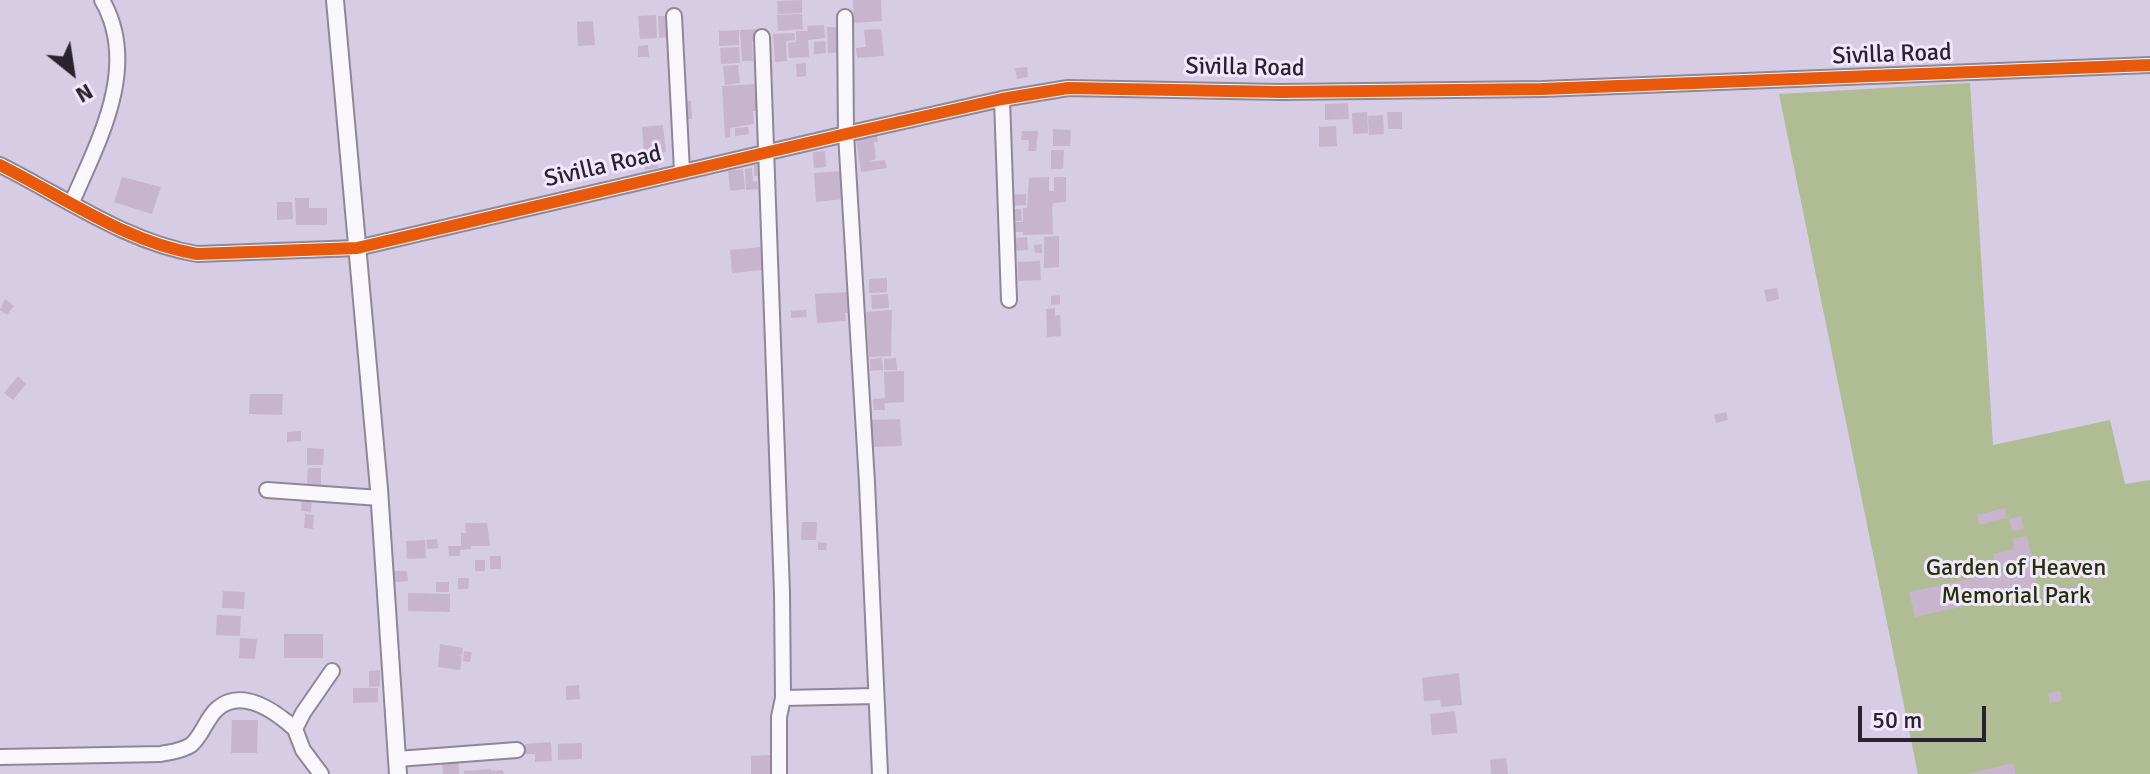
<!DOCTYPE html>
<style>
body{margin:0}
#map{position:relative;width:2150px;height:774px;overflow:hidden;background:#d6cce3;font-family:Signika,sans-serif}
canvas{display:block}
.north{position:absolute;left:32px;top:32px;width:80px;height:80px;-webkit-text-stroke:6px #f1e8fe;paint-order:stroke;rotate:150deg;font-size:22px;font-weight:700;line-height:32px;text-align:center;color:#282231}
.north::after{content:'';display:block;margin:auto;width:28px;height:36px;background:#282231;clip-path:polygon(50% 0,100% 100%,50% 72%,0 100%)}
.scale{position:absolute;left:1858px;top:706px;width:128px;height:36px;box-sizing:border-box;border:4px solid #282231;border-top:0;padding-left:10px;font-size:24px;line-height:28px;white-space:nowrap;color:#282231;-webkit-text-stroke:6px #f1e8fe;paint-order:stroke}
</style>
<div id="map">
<canvas width="2150" height="774"></canvas>
<div class="north">N</div>
<div class="scale">50 m</div>
</div>
<script>
const ctx = document.querySelector('canvas').getContext('2d');
ctx.lineJoin = 'round';
function fill(path, color) { ctx.fillStyle = color; ctx.fill(path, 'evenodd'); }
function strokePath(path, color, width, dash) { ctx.strokeStyle = color; ctx.lineWidth = width; ctx.lineCap = dash ? 'butt' : 'round'; ctx.setLineDash(dash || []); ctx.stroke(path); }
function label(font, color, halo, rows, align = 'center') {
  ctx.font = font + ' Signika,sans-serif'; ctx.lineWidth = 6; ctx.setLineDash([]); ctx.textBaseline = 'middle'; ctx.strokeStyle = halo; ctx.fillStyle = color; for (const [text, x, y, turn = 0] of rows) {
    ctx.save(); ctx.translate(x, y); ctx.rotate((+turn || 0) * Math.PI / 180); ctx.textAlign = isNaN(turn) ? turn : align; if (halo) ctx.strokeText(text, 0, 0); ctx.fillText(text, 0, 0); ctx.restore();
  }
}
fill(new Path2D(`
 M1970,83L1993,445L2110,420L2125,484L2150,480V774H1918L1779,94Z`), '#b0bc93');
fill(new Path2D(`
 M802,0V13L778,14L777,1Z
 M853,0H881L882,21L854,23Z
 M802,14L803,29L778,31L777,15Z
 M656,15L657,38L640,39L638,16Z
 M658,16H669L670,37L659,38Z
 M593,21L595,45L578,46L577,22Z
 M824,25L825,38L808,40L809,57L789,58L788,43L796,42V31H808L807,26Z
 M827,27H836L837,53H828Z
 M758,29V41H752L753,61H742L740,30Z
 M881,29L884,56L857,58L856,48L866,47L864,30Z
 M739,30V45L719,46V31Z
 M794,33L795,40L786,41L787,61L775,62L773,34Z
 M825,41L826,53L814,54V42Z
 M648,45L649,57H638V46Z
 M739,47L740,63L721,64L720,48Z
 M806,63V76L797,77L796,64Z
 M738,65L740,83L725,85L723,66Z
 M1027,67L1028,77L1017,79L1015,68Z
 M757,84L759,111H753L754,124L730,128V137L725,138L722,86Z
 M680,101H691L692,119H681Z
 M1348,103L1349,119L1325,120V104Z
 M1367,112L1368,133L1353,134L1352,113Z
 M1387,112H1402V129H1388Z
 M1383,115L1384,134L1369,135L1368,116Z
 M663,125L666,152L644,154L642,127Z
 M1336,126L1337,146L1319,147V127Z
 M748,127L749,134L735,136V128Z
 M1053,129L1071,130L1070,146H1053Z
 M1022,131H1038L1036,151H1028L1029,140H1021Z
 M877,134L878,142H874L876,159L868,162L885,160L887,168L861,172L856,138Z
 M1051,150H1064L1063,169H1051Z
 M825,151L826,167L814,168L813,152Z
 M657,155L658,168L645,170L643,157Z
 M764,164L765,176H754V165Z
 M752,168L753,182L757,181L758,189L746,190L745,169Z
 M743,169L745,189L730,191L728,171Z
 M842,171L844,199L816,202L814,173Z
 M553,175L554,187L545,188L544,176Z
 M122,177L161,187L152,214L114,202Z
 M1049,177V191H1054V177H1066V202L1054,203L1052,207L1053,234L1023,235V232H1010V222H1023V208H1027L1029,178Z
 M1026,194V205L1011,206L1010,195Z
 M295,198H309V208H327V225H296Z
 M277,202H292L293,219L277,220Z
 M1010,209H1021L1022,221H1011Z
 M1059,236V267L1044,268V237Z
 M1027,237L1028,250L1014,251L1013,238Z
 M1042,244V253H1035L1034,245Z
 M761,247L763,270L732,273L730,250Z
 M1040,261L1041,280L1018,281V262Z
 M887,278V292L869,293V279Z
 M1777,288L1779,299L1767,302L1764,290Z
 M848,292L849,313H845L846,321L817,323L815,294Z
 M888,294L889,308L872,309L871,295Z
 M1060,295V304L1051,305V296Z
 M5,299L14,306L7,315L0,310Z
 M1055,308V316L1060,315L1061,336L1047,337L1046,309Z
 M806,310L807,317L791,318V311Z
 M892,310L891,356L869,357L866,312Z
 M882,358L883,370L870,371V359Z
 M896,358L897,370H884V359Z
 M904,371V402L884,403L885,410H874L873,399L885,398L884,372Z
 M18,376L26,384L13,400L4,393Z
 M250,394H283L282,415L249,414Z
 M1726,412L1728,420L1716,423L1714,415Z
 M900,419L902,446L871,447L870,420Z
 M301,431V441L287,442V432Z
 M307,448L324,449L323,465H307Z
 M308,468H321V485L307,484Z
 M302,497H312L311,512L301,511Z
 M2004,508L2007,518L1979,525L1977,515Z
 M305,514L314,515L313,529L304,528Z
 M2021,516L2024,529L2012,531L2009,519Z
 M802,522H817L816,540H801Z
 M465,523H487L490,546H471V549L460,550V556H449L448,546H461V533H466Z
 M2027,536L2032,560L1996,568L1993,554L2014,549L2012,539Z
 M437,539L438,548L427,549L426,540Z
 M425,540L426,558L407,559L406,541Z
 M818,542L827,543L826,550H818Z
 M490,556H501V569H490Z
 M475,560H485V571H475Z
 M2032,565L2038,590L1915,617L1909,592Z
 M394,571H407L408,581L395,582Z
 M458,578H469L468,589H458Z
 M436,582H449V592H436Z
 M223,591L245,592L244,609L222,608Z
 M408,593L450,594V612L408,611Z
 M217,615L241,616L240,636L216,635Z
 M284,634H323V658H284Z
 M240,638L257,639L255,659L239,658Z
 M440,644L463,648L462,655L455,654L462,656L460,670L438,667Z
 M464,651L472,652L470,662L463,661Z
 M380,670V686L369,687V671Z
 M1459,673L1462,705L1441,707L1440,700L1424,701L1422,678Z
 M579,685L580,699L566,700V686Z
 M353,688H378V702L353,703Z
 M2060,691L2062,701L2050,703L2048,693Z
 M1455,711L1457,733L1432,735L1430,714Z
 M232,720H258L257,753H231Z
 M551,742L552,761L535,762V754H525V744Z
 M582,743V759L558,760V744Z
 M771,755L772,774H751V756Z
 M1506,758L1508,774H1491L1490,760Z
 M458,760L459,774H443L442,761Z
 M2013,763L2016,774H1971L1970,773Z
 M491,769V771L503,770L504,774H464V771Z`), '#c7b5cd');
const minor = new Path2D(`
 M674,16L682,171
 M845,17L846,134L867,483L880,774
 M762,37L782,593L783,698
 M1002,99L1009,300
 M0,165C64,197 126,242 197,254L357,248L846,134L1002,99L1068,88L1281,92L1542,89L2150,65
 M72,202C99,140 140,66 102,0
 M267,490L380,498
 M0,757L161,754C171,752 182,751 191,745C202,736 206,719 217,709C242,687 276,712 295,729
 M397,759L517,750
 M321,774L303,750L295,729L303,713L332,671
 M779,774V717L783,698L876,696`);
const tertiary = new Path2D(`
 M335,0L379,489L398,774`);
strokePath(minor, '#8e8798', 18);
strokePath(tertiary, '#8e8798', 20);
strokePath(minor, '#f9f7fb', 14);
strokePath(tertiary, '#f9f7fb', 16);
strokePath(new Path2D(`
 M0,165C64,197 126,242 197,254L357,248L846,134L1002,99L1068,88L1281,92L1542,89L2150,65`), '#e8590c', 12);
label('24px', '#282231', '#f1e8fe', [
 ["Sivilla Road",1892,55,-2],
 ["Sivilla Road",1245,68,1],
 ["Sivilla Road",603,167,-13]
]);
label('24px', '#243007', '#f1e8fe', [
 ["Garden of Heaven",2016,569],
 ["Memorial Park",2016,597]
]);
</script>
